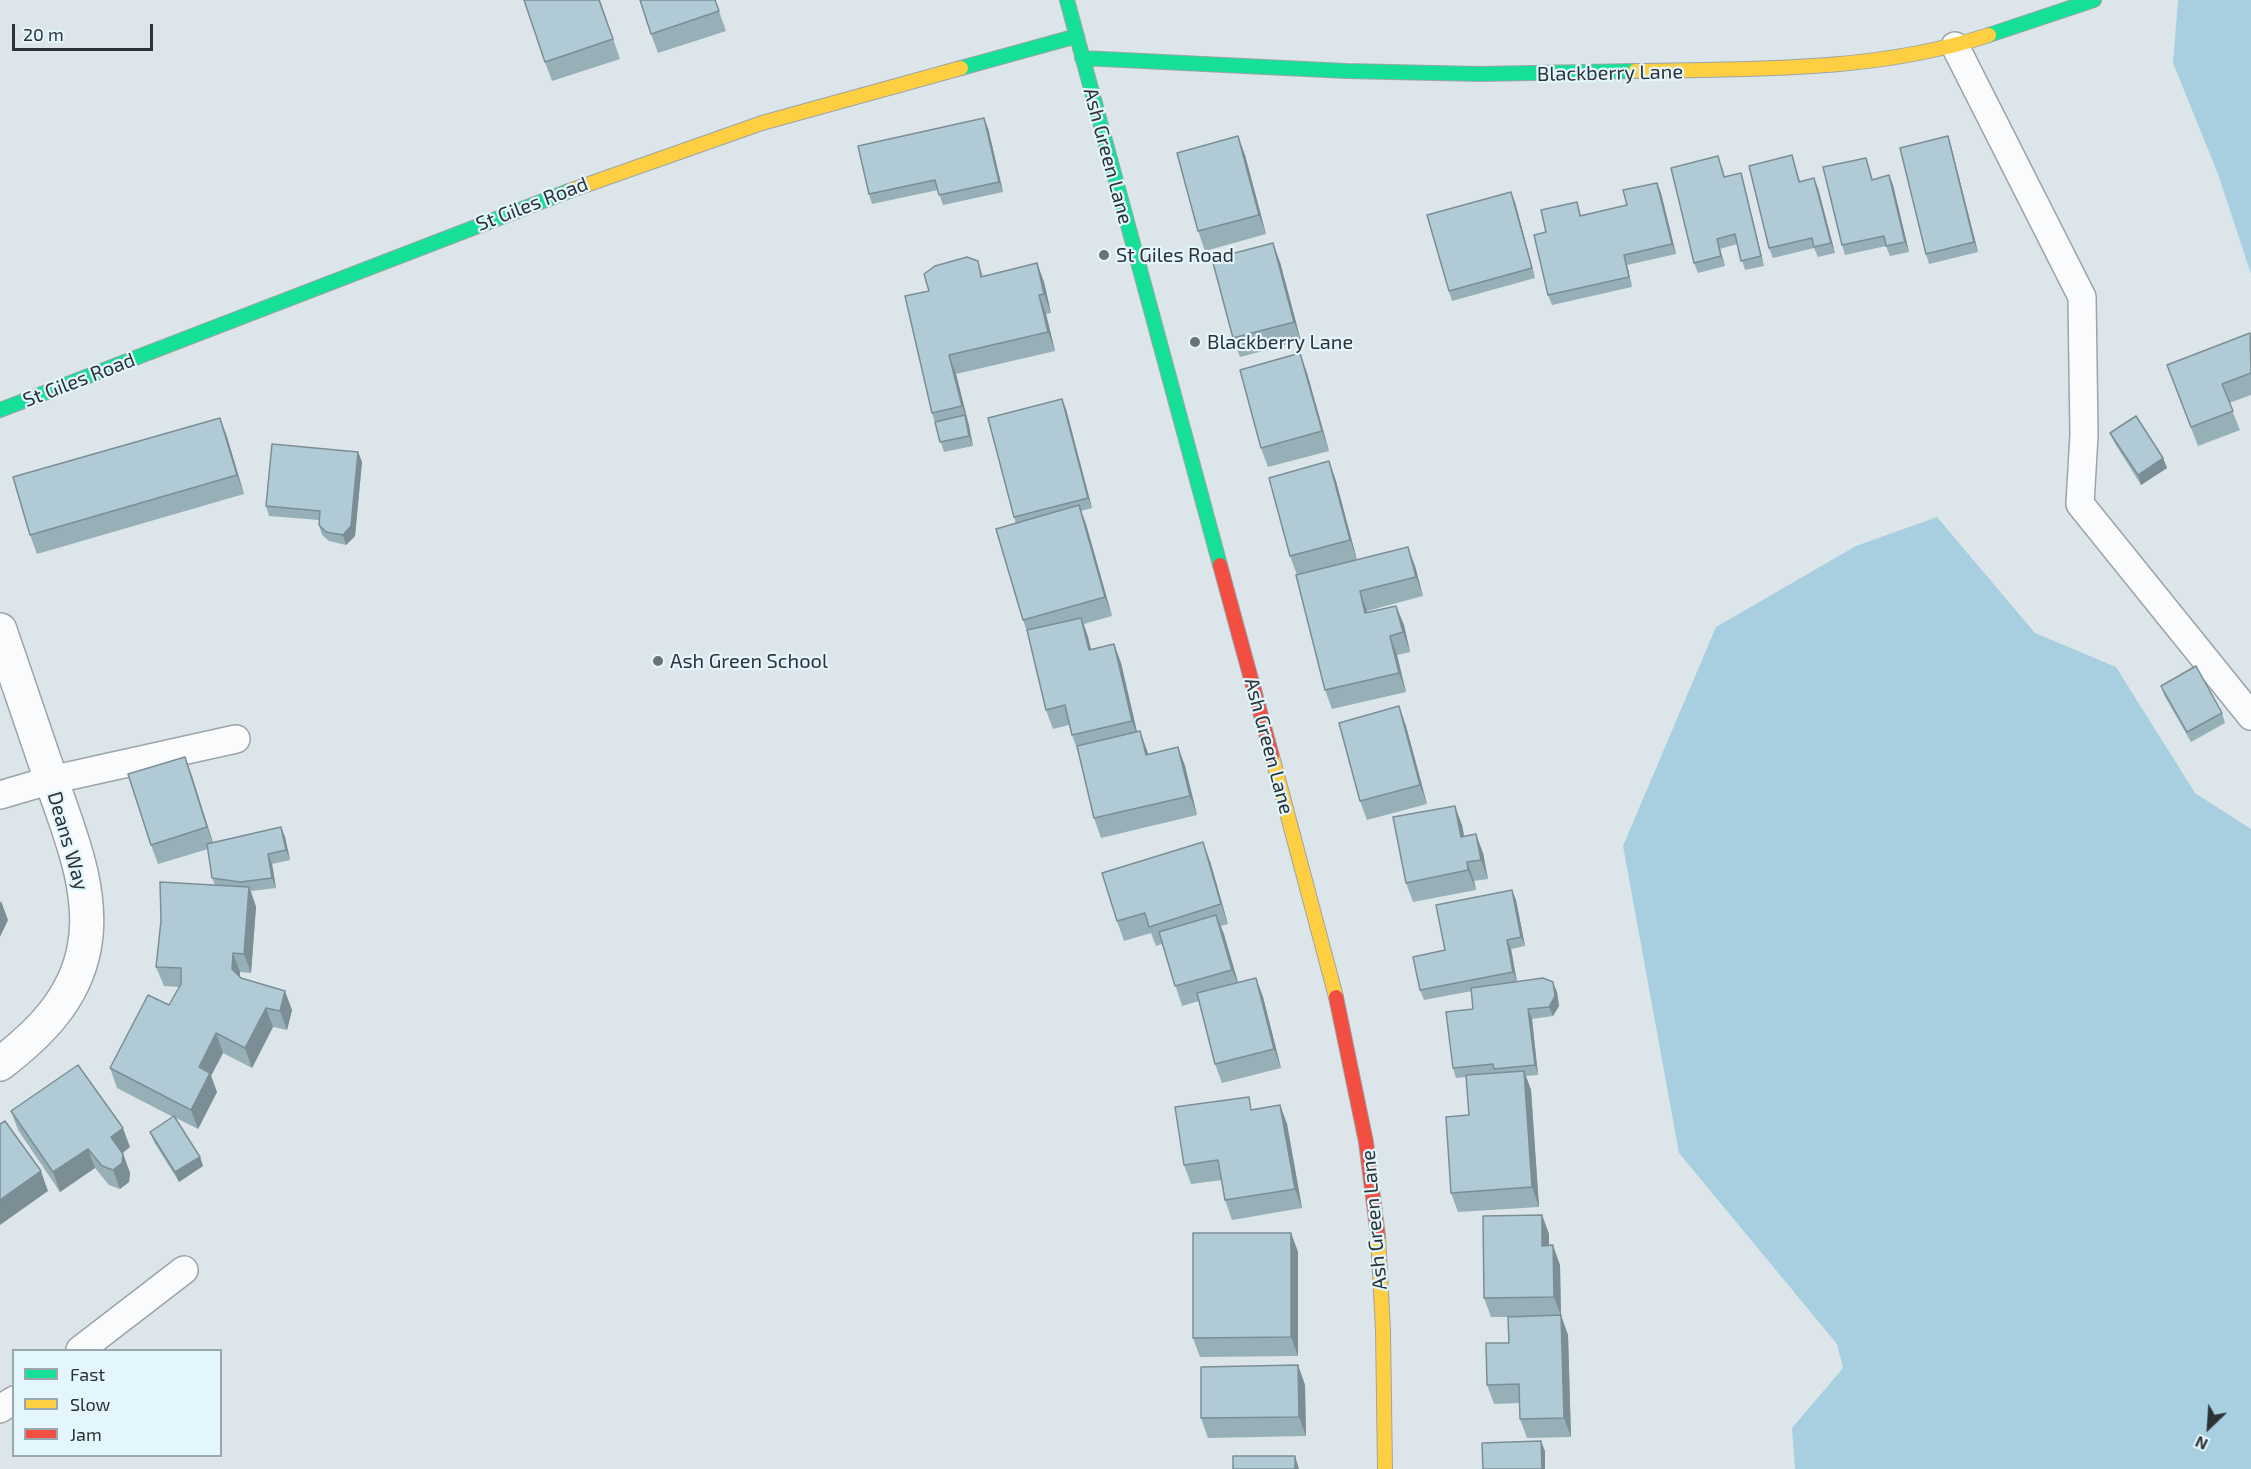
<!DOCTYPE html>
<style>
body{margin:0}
#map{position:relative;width:2251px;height:1469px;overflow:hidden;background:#dce6ea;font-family:"Exo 2",sans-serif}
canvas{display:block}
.legend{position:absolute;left:12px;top:1349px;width:210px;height:108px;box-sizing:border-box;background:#e3f5fd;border:2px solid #9aa7ad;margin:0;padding:8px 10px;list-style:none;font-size:18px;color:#2c3336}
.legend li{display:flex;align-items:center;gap:12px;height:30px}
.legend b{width:30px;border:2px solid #9aa7ad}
.north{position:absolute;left:2179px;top:1397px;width:60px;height:60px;-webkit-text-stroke:4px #e3f5fd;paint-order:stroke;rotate:205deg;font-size:16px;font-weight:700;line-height:24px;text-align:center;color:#2c3336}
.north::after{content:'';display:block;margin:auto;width:21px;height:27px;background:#2c3336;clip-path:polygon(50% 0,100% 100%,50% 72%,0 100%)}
.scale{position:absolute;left:12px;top:24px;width:141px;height:27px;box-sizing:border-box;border:3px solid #2c3336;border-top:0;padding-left:8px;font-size:18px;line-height:21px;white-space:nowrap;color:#2c3336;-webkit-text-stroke:4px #e3f5fd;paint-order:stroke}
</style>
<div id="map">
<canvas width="2251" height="1469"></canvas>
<ul class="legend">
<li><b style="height:8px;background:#16e098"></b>Fast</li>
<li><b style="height:8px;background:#ffcf43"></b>Slow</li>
<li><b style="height:8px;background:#f24e42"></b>Jam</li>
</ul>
<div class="north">N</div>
<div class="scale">20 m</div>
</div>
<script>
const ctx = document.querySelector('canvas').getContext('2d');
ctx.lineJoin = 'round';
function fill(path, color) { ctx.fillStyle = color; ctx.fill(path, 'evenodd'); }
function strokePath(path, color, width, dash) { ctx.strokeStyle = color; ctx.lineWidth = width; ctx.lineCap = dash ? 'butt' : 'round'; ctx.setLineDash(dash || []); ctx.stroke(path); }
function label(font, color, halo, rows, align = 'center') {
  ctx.font = font + ' "Exo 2",sans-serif'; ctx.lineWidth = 4.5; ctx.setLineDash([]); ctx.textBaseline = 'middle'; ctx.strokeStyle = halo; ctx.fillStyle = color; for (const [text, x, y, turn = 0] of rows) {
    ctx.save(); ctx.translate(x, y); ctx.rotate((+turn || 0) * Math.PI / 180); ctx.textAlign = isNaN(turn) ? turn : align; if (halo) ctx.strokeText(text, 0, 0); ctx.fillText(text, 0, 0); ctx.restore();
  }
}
fill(new Path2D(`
 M2178,0H2251V274L2218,174L2173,63Z
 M1937,517L2035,633L2116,667L2195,793L2251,829V1469H1795L1792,1428L1843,1368L1837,1344L1679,1153L1623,846L1716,627L1856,546Z`), '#a7cfdf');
const lane = new Path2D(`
 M1955,46L2082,297L2084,435L2080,504L2251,716
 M0,795L51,780L236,739
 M80,1350L184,1270
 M0,1409L14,1400`);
const street = new Path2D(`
 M0,630C16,676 31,722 47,768C66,824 96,889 84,949C74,1000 39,1034 0,1064`);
const fast = new Path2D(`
 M1067,0L1220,565
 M1989,35L2094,0
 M1082,58L1346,71L1480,74L1635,71
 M961,68L1077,36
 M0,410L569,191`);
const slow = new Path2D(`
 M1635,71C1753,69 1876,72 1989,35
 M569,191L762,123L961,68
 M1272,756L1336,997
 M1378,1236L1383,1330L1385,1469`);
const jam = new Path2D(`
 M1220,565L1272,756
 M1336,997L1366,1142L1378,1236`);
strokePath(lane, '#9ca4a7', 30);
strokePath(street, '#9ca4a7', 36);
strokePath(fast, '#9ca4a7', 16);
strokePath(slow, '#9ca4a7', 16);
strokePath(jam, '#9ca4a7', 16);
strokePath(lane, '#fafbfc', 27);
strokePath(street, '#fafbfc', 33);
strokePath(fast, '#16e098', 14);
strokePath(slow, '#ffcf43', 14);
strokePath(jam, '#f24e42', 14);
fill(new Path2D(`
 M600,0L620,59L552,81L545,62Z
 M715,0L726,31L658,53L651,34Z
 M988,128L1003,192L943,205L938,190L872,204L869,194Z
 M1951,146L1978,252L1929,264L1926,254Z
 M1245,155L1266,234L1205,251L1198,231Z
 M1792,155L1800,181L1818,188L1835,253L1818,257L1814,248L1773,258L1769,248Z
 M1866,158L1873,180L1889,175L1893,185L1909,252L1890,256L1886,246L1845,255L1842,245Z
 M1722,166L1725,177L1744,183L1764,266L1745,270L1737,244L1720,249L1725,266L1698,273L1694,263Z
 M1657,183L1661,193L1676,254L1627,265L1632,287L1552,305L1548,295L1546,232L1577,202L1581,215L1627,205Z
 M1515,202L1535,278L1452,301L1449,291Z
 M978,261L983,276L1037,263L1044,282L1051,313L1046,314L1055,351L956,374L973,446L944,452L932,413L929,291Z
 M1280,262L1301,341L1240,357L1233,338Z
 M2251,335V395L2229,403L2240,430L2198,446L2167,365Z
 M1300,353L1307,373L1329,451L1268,467L1261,448Z
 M1062,399L1066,409L1092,508L1081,511L1086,524L1112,616L1084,624L1088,637L1091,650L1114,644L1121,663L1137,732L1148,754L1178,747L1185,766L1197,815L1101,838L1094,818L1079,754L1072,735L1069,725L1053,729L1046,710L1030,640L1023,620L1016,524L1014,517Z
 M220,418L227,437L244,494L37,554L30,535Z
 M2110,433L2163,458L2167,468L2141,485L2114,442Z
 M358,452L362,462L355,536L346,545L329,541L322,535L319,525V520L269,516L266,506Z
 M1329,461L1336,481L1357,560L1415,566L1423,596L1367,611V612L1396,606L1404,625L1410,652L1397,655L1406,692L1332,709L1325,690L1297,575L1290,556Z
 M2161,686L2222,713L2225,723L2191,742L2164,695Z
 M1399,706L1406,726L1427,804L1367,820L1360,801Z
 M192,776L213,842L281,827L285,837L290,860L272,864L276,888L251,891L256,907L251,973L240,972V978L292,1010L287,1030L273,1027L252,1068L223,1053L211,1076L217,1092L198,1129L174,1117L200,1157L203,1166L179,1182L154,1142L150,1132L173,1117L117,1088L110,1068L169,1005L179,987L164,986L156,967L215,885L212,878L208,849L158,864L151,845Z
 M1462,825L1464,836L1483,853L1488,879L1474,881L1476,890L1413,902L1406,883Z
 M1210,861L1228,924L1221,926L1238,983L1256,978L1263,997L1281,1068L1222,1083L1215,1064L1199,1001L1182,1006L1162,944L1156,946L1151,933L1124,941L1117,921Z
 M1516,900L1525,946L1511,949L1517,982L1557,992L1559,1006L1553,1016L1532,1019L1538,1075L1526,1076L1531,1090L1539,1207L1458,1212L1451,1193L1469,1115L1466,1077L1456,1078L1453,1068L1473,1009L1472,991L1424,1000L1420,990L1445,950Z
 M1280,1105L1287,1124L1302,1208L1232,1220L1225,1200L1222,1180L1191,1184L1184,1165L1253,1109Z
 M11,1111L130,1147L123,1153L130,1173L129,1182L120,1189L109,1185L95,1168L60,1192L18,1130Z
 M1542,1215L1549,1234V1246L1560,1265L1561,1316L1568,1335L1571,1437L1527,1438L1520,1419V1403L1494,1404L1487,1385L1509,1343L1512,1317H1491L1484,1298Z
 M1291,1233L1298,1252V1356L1200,1357L1193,1338Z
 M1298,1365L1305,1385L1306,1436L1208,1438L1201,1418Z`), '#97afb7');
fill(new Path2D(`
 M984,118L988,128L1003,192L999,182Z
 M1238,136L1245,155L1266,234L1259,215Z
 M1948,136L1951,146L1978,252L1974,242Z
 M1741,173L1744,183L1764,266L1761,256Z
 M1889,175L1893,185L1909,252L1905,242Z
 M1814,178L1818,188L1835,253L1831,243Z
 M1657,183L1661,193L1676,254L1672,244Z
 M1511,192L1515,202L1535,278L1532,268Z
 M1717,239L1720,249L1725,266L1721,256Z
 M1273,243L1280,262L1301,341L1294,322Z
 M1624,255L1627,265L1632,287L1629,277Z
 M1037,263L1044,282L1051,313L1044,294Z
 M1039,295L1046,314L1055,351L1048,332Z
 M1300,353L1307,373L1329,451L1322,431Z
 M949,355L956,374L969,425L962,406Z
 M1062,399L1066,409L1092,508L1088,498Z
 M965,415L969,425L973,446L969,436Z
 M220,418L227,437L244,494L237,475Z
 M358,452L362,462L355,536L346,545L343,535Z
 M2163,458L2167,468L2141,485L2138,475Z
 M1329,461L1336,481L1357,560L1350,540Z
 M1079,505L1086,524L1112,616L1105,597Z
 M1408,547L1415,566L1423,596L1416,577Z
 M1360,591L1367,611L1372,632L1365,613Z
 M1396,606L1404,625L1410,652L1403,632Z
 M1081,618L1088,637L1096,670L1089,650Z
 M1390,636L1397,655L1406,692L1399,673Z
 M1114,644L1121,663L1139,740L1132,721Z
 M1399,706L1406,726L1427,804L1420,785Z
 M1140,731L1147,750L1153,774L1146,755Z
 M1178,747L1185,766L1197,815L1190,796Z
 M185,757L192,776L214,847L207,827Z
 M1455,806L1462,825L1468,856L1461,837Z
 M281,827L285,837L290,860L286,850Z
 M1476,834L1483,853L1488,879L1481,860Z
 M1203,842L1210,861L1228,924L1221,904Z
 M268,854L272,864L276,888L272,878Z
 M1467,862L1474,881L1476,890L1468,870Z
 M249,887L256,907L251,973L244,954Z
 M1512,890L1516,900L1525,946L1521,937Z
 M1,901L8,920L0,937V903Z
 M1216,915L1224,934L1240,989L1232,970Z
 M1507,940L1511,949L1517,982L1513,972Z
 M233,953L240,972L239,988L232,969Z
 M1256,978L1263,997L1281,1068L1274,1049Z
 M1553,982L1557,992L1559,1006L1553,1016L1549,1007Z
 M285,991L292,1010L287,1030L280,1011Z
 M266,1008L273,1027L252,1068L245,1048Z
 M1528,1009L1532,1019L1538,1075L1535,1065Z
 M216,1033L223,1053L211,1076L217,1092L198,1129L191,1110L199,1067Z
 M1524,1071L1531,1090L1539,1207L1532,1187Z
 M1280,1105L1287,1124L1302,1208L1295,1189Z
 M123,1128L130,1147L118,1156L111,1137Z
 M88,1149L95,1168L60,1192L53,1172Z
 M123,1154L130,1173L129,1182L120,1189L113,1170Z
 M200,1157L203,1166L179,1182L175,1172Z
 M41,1171L48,1191L0,1225V1200Z
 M1542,1215L1549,1234V1265L1542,1246Z
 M1291,1233L1298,1252V1356L1291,1337Z
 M1553,1245L1560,1265L1561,1316L1554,1297Z
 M1561,1315L1568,1335L1571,1437L1564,1418Z
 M1298,1365L1305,1385L1306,1436L1299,1417Z
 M1541,1441L1545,1451V1469H1542Z
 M1295,1456L1299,1469H1295Z`), '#7b8e95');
const building = new Path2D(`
 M524,0H599L613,39L545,62Z
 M640,0H715L719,11L651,34Z
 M984,118L999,182L939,195L935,180L869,194L858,146Z
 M1238,136L1259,215L1198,231L1177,153Z
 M1948,136L1974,242L1926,254L1900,148Z
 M1792,155L1799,182L1814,178L1831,243L1814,247L1812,238L1769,248L1749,166Z
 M1718,156L1724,177L1741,173L1761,256L1741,261L1735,234L1717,239L1721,256L1694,263L1671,168Z
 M1866,158L1872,180L1889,175L1905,242L1886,246L1884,236L1842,245L1823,167Z
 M1657,183L1672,244L1624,255L1629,277L1548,295L1534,235L1546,232L1541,210L1577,202L1580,216L1627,205L1623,190Z
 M1511,192L1532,268L1449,291L1427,215Z
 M1273,243L1294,322L1233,338L1212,259Z
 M967,257L978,261L981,277L1037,263L1044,294L1039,295L1048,332L949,355L962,406L932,413L905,296L929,291L924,274L935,266Z
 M2250,333L2251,373L2222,384L2233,411L2191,427L2167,365Z
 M1300,353L1322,431L1261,448L1240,370Z
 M1062,399L1088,498L1014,517L988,418Z
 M965,415L969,436L940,442L935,422Z
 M2136,416L2163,458L2138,475L2110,433Z
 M220,418L237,475L30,535L13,477Z
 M272,444L358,452L351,526L343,535L326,532L319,525L320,511L266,506Z
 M1329,461L1350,540L1290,556L1269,478Z
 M1079,505L1105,597L1023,620L996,529Z
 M1408,547L1416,577L1360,591L1365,613L1396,606L1403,632L1390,636L1399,673L1325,690L1296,575Z
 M1081,618L1089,650L1114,644L1132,721L1072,735L1065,705L1046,710L1027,630Z
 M2196,666L2222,713L2187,732L2161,686Z
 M1399,706L1420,785L1360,801L1339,723Z
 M1140,731L1146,755L1178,747L1190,796L1094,818L1077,746Z
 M185,757L207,827L151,845L128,774Z
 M1455,806L1461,837L1476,834L1481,860L1467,862L1468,870L1406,883L1393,817Z
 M281,827L286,850L268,854L272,878L240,882L212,878L207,844Z
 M1203,842L1221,904L1149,927L1145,913L1117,921L1102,873Z
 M160,882L249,887L244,954L233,953L232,969L241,978L285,991L280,1011L266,1008L245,1048L216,1033L199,1067L210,1073L191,1110L110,1068L148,995L169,1005L181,984V968L156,967L161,921Z
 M1512,890L1521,937L1507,940L1513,972L1420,990L1413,957L1445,950L1436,905Z
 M1216,915L1232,970L1175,986L1159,932Z
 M1256,978L1274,1049L1215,1064L1197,993Z
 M1543,978L1553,982L1555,996L1549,1007L1528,1009L1535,1065L1494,1069L1493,1064L1453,1068L1446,1012L1473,1009L1471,988Z
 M78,1065L123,1128L111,1137L123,1154L122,1163L113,1170L102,1166L88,1149L53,1172L11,1111Z
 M1524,1071L1532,1187L1451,1193L1446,1117L1469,1115L1466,1075Z
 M1249,1097L1251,1110L1280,1105L1295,1189L1225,1200L1218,1160L1184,1165L1175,1107Z
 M174,1116L200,1157L175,1172L150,1132Z
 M5,1121L41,1171L0,1200V1124Z
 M1542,1215V1246L1553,1245L1554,1297L1484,1298L1483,1216Z
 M1193,1233H1291V1337L1193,1338Z
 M1561,1315L1564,1418L1520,1419L1519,1384L1487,1385L1486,1343H1509L1508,1317Z
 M1298,1365L1299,1417L1201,1418V1367Z
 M1541,1441L1542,1469H1483L1482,1443Z
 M1233,1456H1295V1469H1233Z`);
fill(building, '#b0cbd5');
strokePath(building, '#7b8e95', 1.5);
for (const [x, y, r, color] of [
 [1104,255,6,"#6a7275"],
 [1195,342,6,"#6a7275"],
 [658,661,6,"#6a7275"]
]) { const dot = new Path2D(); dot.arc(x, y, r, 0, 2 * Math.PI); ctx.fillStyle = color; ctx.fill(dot); strokePath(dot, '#e3f5fd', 2); }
label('20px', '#2c3336', '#e3f5fd', [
 ["Blackberry Lane",1610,73,-1],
 ["Ash Green Lane",1108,156,75],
 ["St Giles Road",532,204,-21],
 ["St Giles Road",79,380,-21],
 ["Ash Green Lane",1269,746,75],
 ["Deans Way",68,841,74],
 ["Ash Green Lane",1374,1220,-95]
]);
label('20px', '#2c3336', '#e3f5fd', [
 ["St Giles Road",1116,255],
 ["Blackberry Lane",1207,342],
 ["Ash Green School",670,661]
], 'left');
</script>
